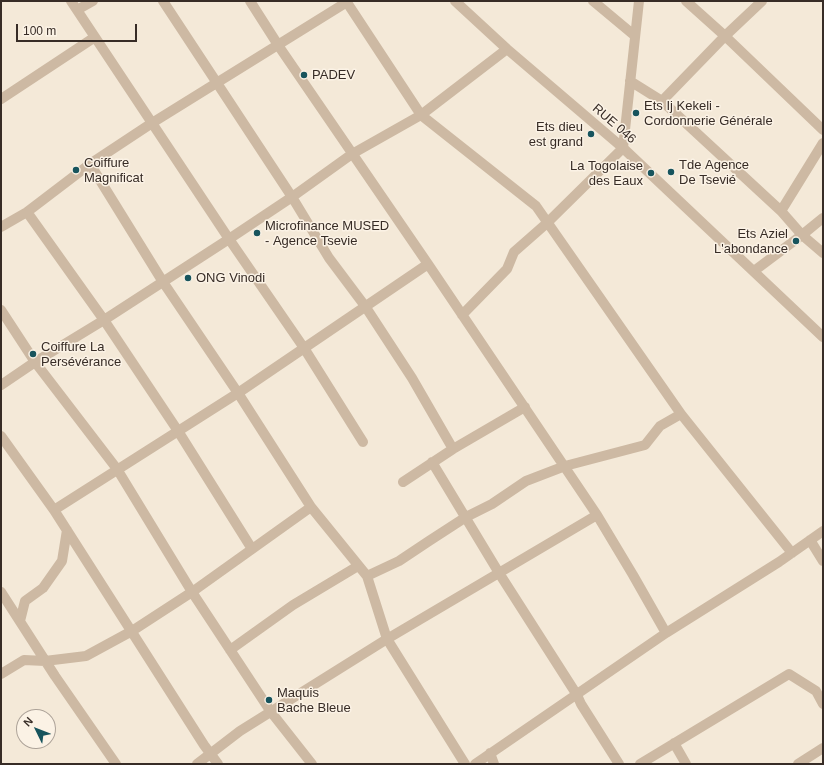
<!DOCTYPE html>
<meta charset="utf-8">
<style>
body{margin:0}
#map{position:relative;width:824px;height:765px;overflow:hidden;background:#f4e9d8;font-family:Helvetica,sans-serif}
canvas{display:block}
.frame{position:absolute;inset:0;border:2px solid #372c26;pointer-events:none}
.north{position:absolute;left:16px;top:709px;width:40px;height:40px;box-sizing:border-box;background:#fbf2e5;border:1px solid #ada399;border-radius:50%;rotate:313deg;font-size:11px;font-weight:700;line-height:16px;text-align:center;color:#372c26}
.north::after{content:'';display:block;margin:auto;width:14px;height:18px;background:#17545d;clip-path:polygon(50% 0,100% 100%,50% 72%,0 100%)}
.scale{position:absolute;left:16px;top:24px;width:121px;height:18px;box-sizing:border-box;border:2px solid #372c26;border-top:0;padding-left:5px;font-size:12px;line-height:14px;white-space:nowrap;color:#372c26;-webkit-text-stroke:3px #fbf2e5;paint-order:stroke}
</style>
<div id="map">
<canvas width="824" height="765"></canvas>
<div class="frame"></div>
<div class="north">N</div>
<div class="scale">100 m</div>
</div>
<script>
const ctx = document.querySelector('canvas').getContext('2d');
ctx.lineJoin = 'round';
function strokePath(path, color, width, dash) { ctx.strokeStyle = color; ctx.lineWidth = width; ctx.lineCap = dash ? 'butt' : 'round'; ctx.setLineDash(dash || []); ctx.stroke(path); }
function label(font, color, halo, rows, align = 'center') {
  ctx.font = font + ' Helvetica,sans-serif'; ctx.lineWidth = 3; ctx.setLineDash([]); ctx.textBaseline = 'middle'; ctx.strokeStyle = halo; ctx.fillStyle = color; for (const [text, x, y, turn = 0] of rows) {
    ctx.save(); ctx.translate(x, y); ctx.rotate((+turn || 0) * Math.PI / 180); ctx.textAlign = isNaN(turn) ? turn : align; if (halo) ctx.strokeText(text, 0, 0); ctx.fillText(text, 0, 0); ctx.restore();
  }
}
strokePath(new Path2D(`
 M71,1L229,239L304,348L363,442
 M163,1L292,197L329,258L365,306L412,378L453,449
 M346,1L421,115L536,206L681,414L792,553
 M455,1L507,49L623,148L823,337
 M593,1L635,36
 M686,1L725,36L823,130
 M77,10L93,1
 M630,81L662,101L781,211L802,235L823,253
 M1,99L95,37
 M662,101L725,36L762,1
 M90,164L163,282L238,393L311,507L367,576L387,639L465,764
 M781,211L823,143
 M27,212L104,320L178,431L252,549
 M1,227L27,212L90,164L152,123L347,2
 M754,271L802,235L823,218
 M1,310L35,362L117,469L192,592L271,712L312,764
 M462,315L507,269L514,252L547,223L623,148L639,1
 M1,385L35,362L104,320L229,239L292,197L352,154L421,115L507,49
 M1,436L54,510L204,745L218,764
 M432,462L499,573L577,695L581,704L619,764
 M403,482L453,449L525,407
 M54,510L238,393L428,264
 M597,515L633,575L666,633
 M810,540L823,561
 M367,576L399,561L429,541L466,517L492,504L526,481L565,466L645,445L660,426L681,414
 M1,592L55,676L116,764
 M20,621L25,601L43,588L62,561L67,530
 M230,650L293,605L358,566
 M1,674L24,660L45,661L86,656L132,631L192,592L311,507
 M674,743L686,764
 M490,753L494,764
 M197,764L240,731L387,639L597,515L428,264L280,48L250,1
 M475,764L666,633L779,562L823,531
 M640,764L789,674L816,691L823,704
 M798,764L823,748`), '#cdb9a3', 10);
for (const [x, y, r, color] of [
 [304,75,4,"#17545d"],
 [636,113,4,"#17545d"],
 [591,134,4,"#17545d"],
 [76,170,4,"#17545d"],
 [671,172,4,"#17545d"],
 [651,173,4,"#17545d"],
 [257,233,4,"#17545d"],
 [796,241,4,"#17545d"],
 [188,278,4,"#17545d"],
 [33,354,4,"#17545d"],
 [269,700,4,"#17545d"]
]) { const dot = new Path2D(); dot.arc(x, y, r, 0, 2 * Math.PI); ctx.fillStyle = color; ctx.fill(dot); strokePath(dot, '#fbf2e5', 1.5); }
label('13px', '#372c26', '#fbf2e5', [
 ["PADEV",312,75],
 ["Ets Ij Kekeli -",644,106],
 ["Cordonnerie Générale",644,121],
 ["Ets dieu",583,127,"right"],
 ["est grand",583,142,"right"],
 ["Coiffure",84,163],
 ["Magnificat",84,178],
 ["Tde Agence",679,165],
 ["De Tsevié",679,180],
 ["La Togolaise",643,166,"right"],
 ["des Eaux",643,181,"right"],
 ["Microfinance MUSED",265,226],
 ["- Agence Tsevie",265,241],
 ["Ets Aziel",788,234,"right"],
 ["L'abondance",788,249,"right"],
 ["ONG Vinodi",196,278],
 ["Coiffure La",41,347],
 ["Persévérance",41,362],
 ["Maquis",277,693],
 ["Bache Bleue",277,708]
], 'left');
label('13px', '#372c26', '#fbf2e5', [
 ["RUE 046",614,124,41]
]);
</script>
